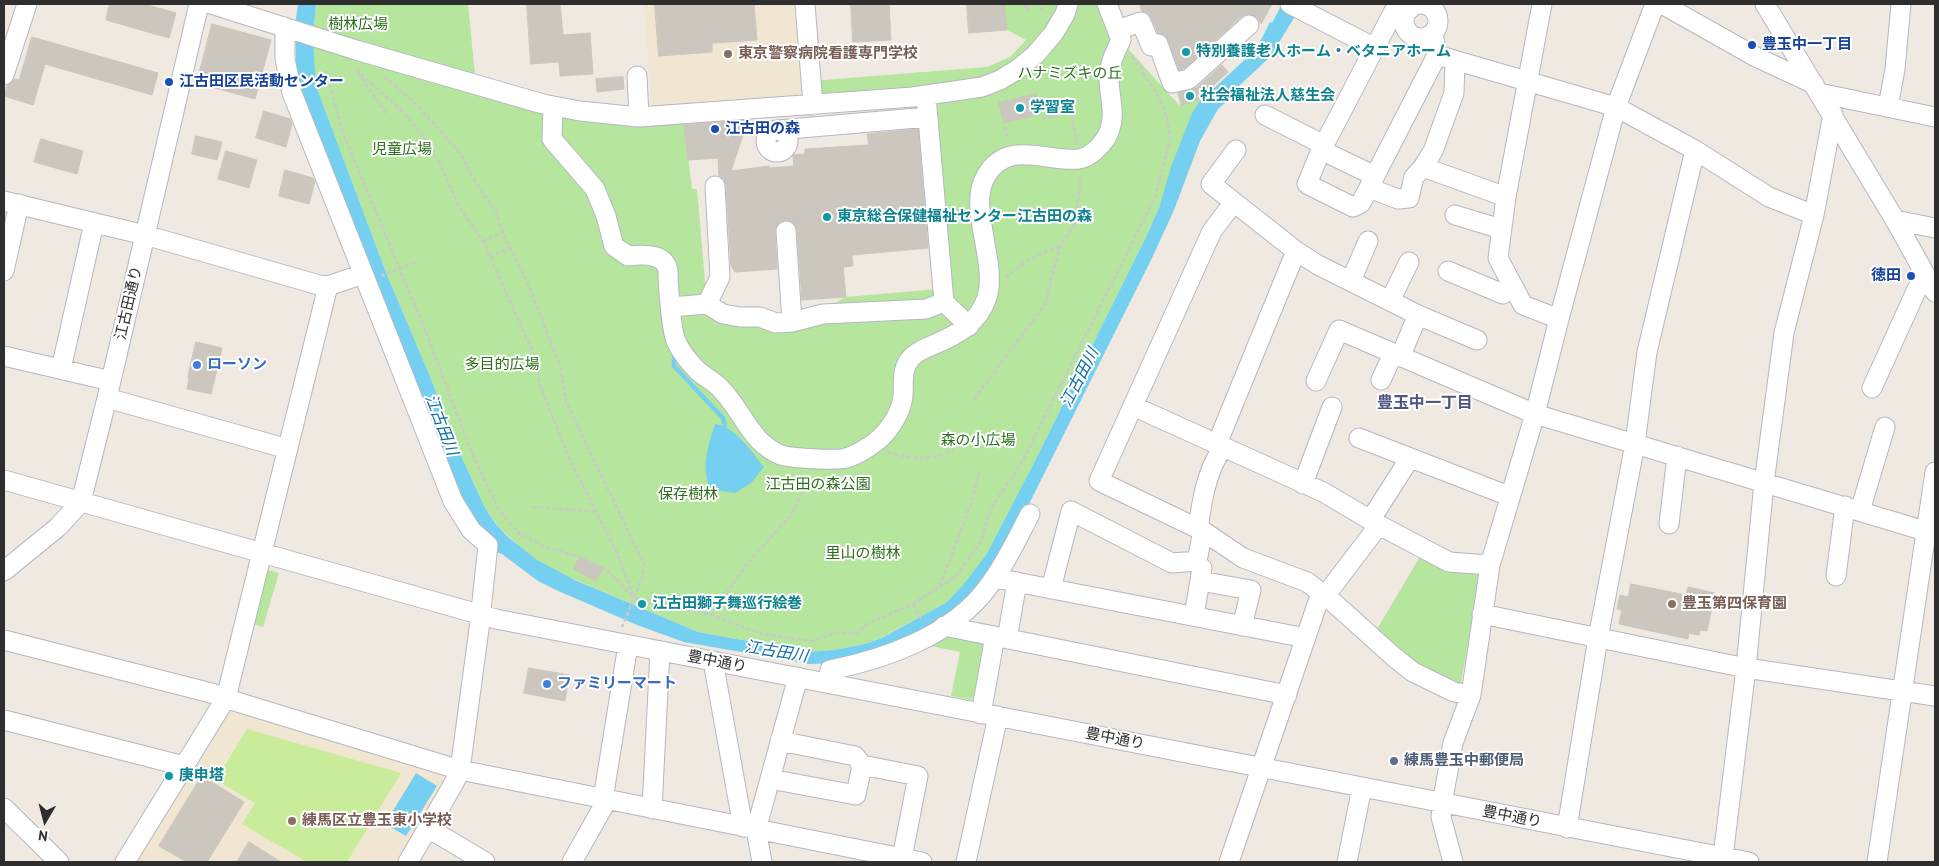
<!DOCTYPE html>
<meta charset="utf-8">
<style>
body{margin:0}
#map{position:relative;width:1939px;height:866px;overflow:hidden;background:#efe9e1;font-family:"PT Sans",sans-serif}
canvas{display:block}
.frame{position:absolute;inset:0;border:5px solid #2e2e2e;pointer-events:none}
.north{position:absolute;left:20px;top:796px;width:50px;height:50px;-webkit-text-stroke:4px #fff;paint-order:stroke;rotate:188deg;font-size:14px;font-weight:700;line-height:20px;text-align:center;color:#2e2e2e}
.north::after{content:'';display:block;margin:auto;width:18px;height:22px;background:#2e2e2e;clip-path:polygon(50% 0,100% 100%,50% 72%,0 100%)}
</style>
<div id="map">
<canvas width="1939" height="866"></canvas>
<div class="frame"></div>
<div class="north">N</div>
</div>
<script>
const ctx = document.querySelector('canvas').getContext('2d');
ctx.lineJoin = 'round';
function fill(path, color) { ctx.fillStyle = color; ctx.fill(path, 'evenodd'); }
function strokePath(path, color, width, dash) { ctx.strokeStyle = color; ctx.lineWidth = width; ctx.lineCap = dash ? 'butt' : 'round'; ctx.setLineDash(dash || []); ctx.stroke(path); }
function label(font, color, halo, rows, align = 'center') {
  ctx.font = font + ' "PT Sans","Noto Sans JP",sans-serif'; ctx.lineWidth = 4; ctx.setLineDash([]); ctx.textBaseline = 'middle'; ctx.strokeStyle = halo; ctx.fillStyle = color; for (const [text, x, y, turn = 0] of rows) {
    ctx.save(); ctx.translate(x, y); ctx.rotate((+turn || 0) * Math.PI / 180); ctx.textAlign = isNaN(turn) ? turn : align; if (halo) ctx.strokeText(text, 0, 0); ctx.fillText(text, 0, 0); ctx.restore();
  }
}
fill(new Path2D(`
 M644,4H804L813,105L652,116Z
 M230,711L446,775L447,781L398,862H135Z`), '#f0e6d1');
fill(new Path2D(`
 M316,4H468L476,85L513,96L683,114L692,189H697L707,304L760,317L829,306L846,297L938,289L926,96L813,105L811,81L987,67L1010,57L1026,40L1007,30L1004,4H1107L1121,41L1179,105L1205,98L1199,103L1192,113L1159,208L1146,237L1036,459L986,555L964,585L947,602L881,638L865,644L834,650L809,652L698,632L555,571L537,560L520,547L499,527L485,508L462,458L429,374L387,275L316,86L313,37Z
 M1421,555L1477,573L1479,577L1461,684L1441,680L1412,663L1377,629Z
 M268,570L279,573L263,627L253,624Z
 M946,635L988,643L979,701L951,696L960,652L931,646Z`), '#b6e59e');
fill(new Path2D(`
 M247,729L401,773L347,862H307L242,824L255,803L216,780Z`), '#c9ec9a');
fill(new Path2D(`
 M298,4H316L313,37L316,86L387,275L429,374L462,458L485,508L496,524L508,537L537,560L575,580L698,632L808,652L834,650L865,644L882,638L947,602L963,585L986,555L1036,459L1146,237L1159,208L1171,167L1192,113L1199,102L1251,54L1262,38L1270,22L1272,23L1282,4L1297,13L1270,57L1227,97L1228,100L1218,109L1200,141L1174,210L1152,258L1014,534L977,594L917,636L837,663L809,664L684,642L637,625L556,590L538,581L502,554L496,552L466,515L296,78V18Z
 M715,424C736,427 751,451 764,467L751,483L735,493L710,489C701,466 708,446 715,424Z
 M416,773L437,786L406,836L385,824Z`), '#75cff0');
strokePath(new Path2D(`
 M674,356V366L723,418L725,426`), '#75cff0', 4.5);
const building = new Path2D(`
 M110,4H144L176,13L169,38L106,20Z
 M527,4H560L563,35L590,33L593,74L560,76L559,62L531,64Z
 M655,4H754L757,40L712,43V52L659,56Z
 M851,4H889L891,40L853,42Z
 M967,4H1004L1007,30L969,33Z
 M1140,4H1272L1261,24L1258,18L1253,15L1247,14L1242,16L1184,69L1179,70L1168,40L1165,35L1158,33L1151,17L1148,13L1142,11Z
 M212,24L271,40L255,99L197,83Z
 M32,37L158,73L152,95L45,64L33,105L4,96L7,86L15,79L19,80Z
 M1222,65L1228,72L1204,94L1205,98L1181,105L1178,93L1196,88Z
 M623,77L624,89L597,92L596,79Z
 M1036,94L1041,114L1004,123L999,103Z
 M264,111L290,119L292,124L286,147L256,138Z
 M748,120L731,171L769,166L770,168L794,166L793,155L805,154V149L869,145L867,134L918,129L928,248L852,255L853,266L843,267L846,297L802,300L797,230L791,221L785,220L779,222L775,231L777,269L735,272L731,266L726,185L724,179L719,176L718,158L688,160L684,125Z
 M196,136L222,142L217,160L192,154Z
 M41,139L83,151L77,174L34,162Z
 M226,151L257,160L249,188L218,179Z
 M285,170L313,178L315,181L309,204L279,196Z
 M196,342L222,348L211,394L187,389L189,378L188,377Z
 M580,557L603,568L596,581L574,569Z
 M1631,584L1686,595L1688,587L1715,593L1707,631L1700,630L1699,635L1689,633L1688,639L1619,624L1622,610L1617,609L1620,595L1628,597Z
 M529,668L569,675L565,701L524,693Z
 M202,776L244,802L207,862H187L159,846Z
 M249,842L281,862H237Z`);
fill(building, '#cbc7bf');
strokePath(building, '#cbc5ba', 1);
const minor = new Path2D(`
 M211,4L356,50L543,104L580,111L639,117L913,97L982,87L1000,80L1018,69L1035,55L1053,34L1065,14L1068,4
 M805,4L813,105
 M1290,4L1375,48
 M1542,4L1506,197L1498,258L1523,305L1559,319
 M1662,4L1756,57L1814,84
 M1765,4L1895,220L1935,292
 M1404 21a17 17 0 1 1 34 0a17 17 0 1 1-34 0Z
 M285,27V59L292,93L453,501L471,530L488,545L479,629L460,770L454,783L408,862
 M1117,30L1141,22L1151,46L1158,44L1172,83L1189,79L1249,25
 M1433,33L1437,55L1616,107L1695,150L1769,197L1814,215
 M4,75L27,4
 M637,76L639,117
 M1819,93L1935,117
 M553,106L552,139L595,189L606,216L614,246L628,256C645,254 671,253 668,278C669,292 671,333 677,343C681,352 691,364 698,371C705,377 713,381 719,387C735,402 744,424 759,440C764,445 773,452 781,455C790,458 836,461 846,458C854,456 864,450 870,446C886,436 901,415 903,396C904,384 901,368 911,358C916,352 926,348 933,345C957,335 979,323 987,297C998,263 967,206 986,176C1008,138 1047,163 1079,159C1090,157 1100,147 1106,138C1118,117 1109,99 1109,78C1109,64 1115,53 1121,40L1107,4
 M1888,107L1895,69L1901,4
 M1265,115L1324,145L1321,150L1375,176
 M766 141a11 11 0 1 1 22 0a11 11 0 1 1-22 0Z
 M778,130L928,117
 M1324,145L1395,9H1410
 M1236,150L1211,184L1296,251L1318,265L1418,315L1400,357
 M1321,150L1307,184L1353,207L1361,203L1437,55
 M1423,167L1506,197
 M1369,188L1398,199L1409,198L1414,177L1423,167L1433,151L1454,93L1455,61
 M4,201L145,235L319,285L328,286L363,274
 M1234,202L1212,231L1099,481L1203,531L1243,558L1307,582L1334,603L1394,657L1413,672L1454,692L1471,695
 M1455,215L1501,229
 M1895,220L1935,228
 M786,231L792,322
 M4,271L19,204
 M1448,271L1503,294L1513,286
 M1351,281L1368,241
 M1390,301L1409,262
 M944,302L969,326
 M707,304L720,277L715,186
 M671,307L707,304L723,314L740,317H760L776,323L792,322L823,314L926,309L944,302L926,96
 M1418,315L1477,340
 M4,356L111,381
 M61,369L94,223
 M1381,380L1393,354
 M1316,381L1339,330L1535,414L1935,534
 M1872,388L1917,289L1929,281
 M107,398L288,449
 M1133,406L1323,492L1379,525L1449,562L1490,565
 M1359,438L1509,496
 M1217,444L1296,251
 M4,480L496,619L1749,862
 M1303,484L1332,407
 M1860,511L1885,427
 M1371,519L1410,458
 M1669,524L1677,456
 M1198,529C1202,500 1206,472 1223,447
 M4,571L58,527L81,502L107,398L199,4
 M1836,576L1845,506
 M995,578L1306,638
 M1200,581L1251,590L1242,626
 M1051,589L1071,511L1172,563L1197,561L1203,531
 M1325,596L1379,525
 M1482,614L1746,668L1935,696
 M1194,616L1202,568
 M944,626L1287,695
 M1007,639L1017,582
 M4,640L211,693L234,701L460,770L922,862
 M713,661L743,827
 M828,683L830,670C886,659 953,635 988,587C1005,565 1017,539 1030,514
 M981,714L995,636
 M4,720L184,766
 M780,741L855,756L862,765L918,776L902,858
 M770,779L856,795L862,765
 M603,799L628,645
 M4,808L59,862
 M652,809L660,651
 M428,828L485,862
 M1567,828L1598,638L1635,444L1647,352L1695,150
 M1723,857L1746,668L1764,483L1784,333L1814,215L1833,114
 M125,862L226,698L328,286
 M572,862L607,800
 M762,862L756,830L798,677
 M966,862L998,716
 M1229,862L1321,593
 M1347,862L1362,787
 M1453,862L1441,817L1442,804L1453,743L1471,695L1490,565L1535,414L1559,319L1616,107L1655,4
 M1877,862L1935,472`);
strokePath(minor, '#b4b7c1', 21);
strokePath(new Path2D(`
 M1024,4L1027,10L1032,4
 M1035,4L1046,12
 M356,70L398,107L423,135L439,162L461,210L483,241L537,362L539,383L569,458L615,548L634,597
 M326,72L343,133L426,332L472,453L499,510L520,534L548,548L580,557L608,571L634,598L661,602L711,615L762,634L811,641L835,633H856L869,623L913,604L956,576L981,542L991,508L1021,464L1155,197L1170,140L1167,116L1157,94L1132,56
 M358,73L386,113
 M384,77L414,102L453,145L462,157L479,188L495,210L503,233L529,286L561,369L566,402L644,564L642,578L622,627
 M1042,119L1071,112L1077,144
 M1005,127L1008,140
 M483,241L502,233
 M490,257L510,248
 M381,276L416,262
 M1006,278C1021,262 1040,254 1060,246
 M974,399L1045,305L1060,246L1075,225L1081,176
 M888,452C911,460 932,460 954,450
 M533,507L598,512
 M940,586L973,498L979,472
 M913,604L922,620
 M711,615L747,564L791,515L810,476`), '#c9c9c9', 2.5, [4, 2.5]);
strokePath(minor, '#fff', 19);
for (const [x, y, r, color] of [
 [1752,45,5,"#1a4fb4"],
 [1186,52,5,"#0f9aa8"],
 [728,54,5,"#8d6e63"],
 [169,82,5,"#1a4fb4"],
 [1190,96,5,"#0f9aa8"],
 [1020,108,5,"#0f9aa8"],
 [715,129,5,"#1a4fb4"],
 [827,217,5,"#0f9aa8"],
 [1911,276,5,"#1a4fb4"],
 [197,365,5,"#3f7fe0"],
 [642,604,5,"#0f9aa8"],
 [1672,604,5,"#8d6e63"],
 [547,684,5,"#3f7fe0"],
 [1394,761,5,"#5c6f8a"],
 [169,776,5,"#0f9aa8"],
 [292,821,5,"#8d6e63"]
]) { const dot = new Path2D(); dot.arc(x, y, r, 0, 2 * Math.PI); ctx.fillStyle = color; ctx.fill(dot); strokePath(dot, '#fff', 2); }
label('15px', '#2c6e1b', '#fff', [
 ["樹林広場",358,25],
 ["ハナミズキの丘",1070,74],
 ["児童広場",402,150],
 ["多目的広場",502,365],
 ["森の小広場",978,441],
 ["江古田の森公園",818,485],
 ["保存樹林",688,495],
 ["里山の樹林",863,554]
]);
label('bold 15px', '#164399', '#fff', [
 ["豊玉中一丁目",1762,45],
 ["江古田区民活動センター",179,82],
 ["江古田の森",725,129],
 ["徳田",1901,276,"right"]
], 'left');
label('bold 15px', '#0d838f', '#fff', [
 ["特別養護老人ホーム・ベタニアホーム",1196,52],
 ["社会福祉法人慈生会",1200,96],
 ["学習室",1030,108],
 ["東京総合保健福祉センター江古田の森",837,217],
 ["江古田獅子舞巡行絵巻",652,604],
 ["庚申塔",179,776]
], 'left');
label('bold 15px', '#785e54', '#fff', [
 ["東京警察病院看護専門学校",738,54],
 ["豊玉第四保育園",1682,604],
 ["練馬区立豊玉東小学校",302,821]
], 'left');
label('15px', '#2e2e2e', '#fff', [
 ["江古田通り",129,303,-77],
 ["豊中通り",717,662,11],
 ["豊中通り",1115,739,11],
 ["豊中通り",1512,817,11]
]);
label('bold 15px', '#366cbe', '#fff', [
 ["ローソン",207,365],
 ["ファミリーマート",557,684]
], 'left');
label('bold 15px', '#4e5e75', '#fff', [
 ["練馬豊玉中郵便局",1404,761]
], 'left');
label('italic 16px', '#0d6fa3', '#fff', [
 ["江古田川",1080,378,-63],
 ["江古田川",441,425,69],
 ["江古田川",776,652,9]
]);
label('bold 16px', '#4d5680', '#fff', [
 ["豊玉中一丁目",1425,403]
]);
</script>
